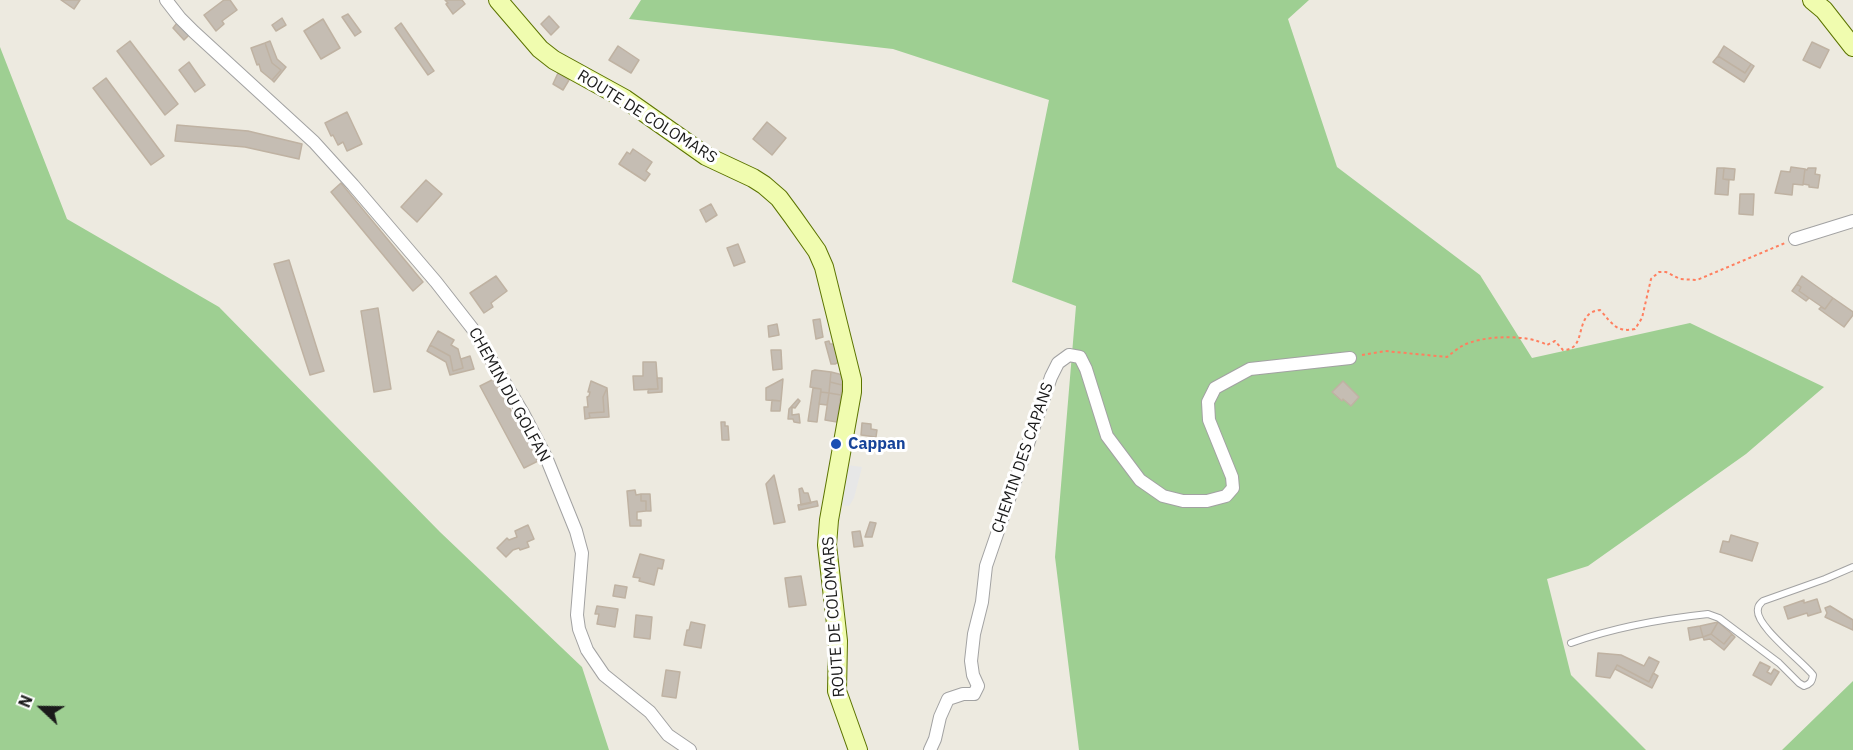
<!DOCTYPE html>
<style>
body{margin:0}
#map{position:relative;width:1853px;height:750px;overflow:hidden;background:#edeae0;font-family:"IBM Plex Sans",sans-serif}
canvas{display:block}
.north{position:absolute;left:12px;top:678px;width:60px;height:60px;-webkit-text-stroke:4px #fff;paint-order:stroke;rotate:292deg;font-size:16px;font-weight:700;line-height:24px;text-align:center;color:#1b1b1b}
.north::after{content:'';display:block;margin:auto;width:21px;height:27px;background:#1b1b1b;clip-path:polygon(50% 0,100% 100%,50% 72%,0 100%)}
</style>
<div id="map">
<canvas width="1853" height="750"></canvas>
<div class="north">N</div>
</div>
<script>
const ctx = document.querySelector('canvas').getContext('2d');
ctx.lineJoin = 'round';
function fill(path, color) { ctx.fillStyle = color; ctx.fill(path, 'evenodd'); }
function strokePath(path, color, width, dash) { ctx.strokeStyle = color; ctx.lineWidth = width; ctx.lineCap = dash ? 'butt' : 'round'; ctx.setLineDash(dash || []); ctx.stroke(path); }
function label(font, color, halo, rows, align = 'center') {
  ctx.font = font + ' "IBM Plex Sans",sans-serif'; ctx.lineWidth = 6; ctx.setLineDash([]); ctx.textBaseline = 'middle'; ctx.strokeStyle = halo; ctx.fillStyle = color; for (const [text, x, y, turn = 0] of rows) {
    ctx.save(); ctx.translate(x, y); ctx.rotate((+turn || 0) * Math.PI / 180); ctx.textAlign = isNaN(turn) ? turn : align; if (halo) ctx.strokeText(text, 0, 0); ctx.fillText(text, 0, 0); ctx.restore();
  }
}
fill(new Path2D(`
 M641,0H1309L1288,19L1337,167L1480,275L1532,358L1690,323L1824,387L1746,454L1588,566L1547,579L1571,675L1646,750H1079L1055,557L1076,306L1012,282L1049,100L893,49L629,19Z
 M0,47L67,219L219,307L440,532L582,667L609,750H0Z
 M1853,681V750H1782Z`), '#9ecf92');
fill(new Path2D(`
 M847,465L862,467L854,498L849,506L840,505Z`), '#e7e7e7');
const building = new Path2D(`
 M61,0H80L74,9Z
 M224,0H230L237,10L222,21L224,24L216,31L204,15Z
 M445,0H462L465,4L453,14L446,4L448,3Z
 M348,14L361,32L355,36L342,17Z
 M549,16L559,27L551,35L541,24Z
 M282,18L286,25L276,31L272,25Z
 M323,19L340,48L321,59L304,31Z
 M177,23L189,35L184,40L173,28Z
 M401,23L434,71L428,75L395,28Z
 M130,41L178,104L165,115L117,51Z
 M270,41L277,59L286,67L274,82L272,80L281,70L272,63L265,43Z
 M1812,42L1829,50L1820,68L1803,60Z
 M265,43L272,63L281,70L272,80L261,71L259,64L257,65L251,48Z
 M618,46L639,60L631,73L609,60Z
 M1724,46L1751,64L1745,73L1718,56Z
 M1718,56L1745,73L1751,64L1754,66L1744,82L1713,62Z
 M189,62L205,85L195,92L179,70Z
 M558,73L569,80L563,90L553,84Z
 M106,78L164,156L151,165L93,88Z
 M347,112L362,144L347,151L343,142L338,145L333,135L331,136L325,123Z
 M767,122L786,138L772,155L753,139Z
 M177,125L248,131L302,144L299,159L245,147L175,141Z
 M633,149L652,162L646,171L650,174L645,181L619,164L627,152L630,154Z
 M1791,167L1805,169L1803,185L1793,184L1792,195L1775,193L1781,171L1790,172Z
 M1717,168H1724L1723,179L1729,180L1728,195L1715,194Z
 M1724,168L1735,169L1734,180L1723,179Z
 M1808,168H1816L1815,174L1820,175L1818,188L1809,187V185L1803,184L1805,169L1807,170Z
 M426,180L442,194L417,222L401,207Z
 M341,183L423,282L413,291L331,192Z
 M1740,194H1754L1753,215L1739,214Z
 M711,204L717,215L706,222L700,210Z
 M738,244L745,262L734,266L727,248Z
 M289,260L324,371L310,375L274,264Z
 M496,276L507,291L491,303L493,307L484,313L470,293Z
 M1802,276L1833,298L1825,309L1799,291L1801,287L1797,284Z
 M1797,284L1801,287L1799,291L1809,298L1806,301L1792,291Z
 M1833,298L1853,312V315L1844,327L1819,309L1821,307L1825,309Z
 M378,308L391,389L374,392L361,311Z
 M820,319L823,337L816,339L813,320Z
 M777,324L779,335L769,337L768,326Z
 M438,331L454,340L451,345L458,349L463,368L453,371L450,356L430,345Z
 M829,341L830,344H837L841,361L835,364H831L825,342Z
 M430,345L450,356L453,371L463,368L461,359L470,356L474,369L450,375L446,362L427,351Z
 M771,350H781L782,369L773,370Z
 M643,362H656L658,389L634,390L633,376H643Z
 M815,370L831,372L829,393L821,392V389L810,387L812,371Z
 M831,372L843,375L842,385L830,382Z
 M657,378H662V392L648,393V389H658Z
 M494,379L538,461L524,468L480,386Z
 M783,379L781,401L766,400V388Z
 M591,381L607,388L603,397L604,412L589,413L590,418L585,419L584,407H588L587,397L589,396L590,392H588Z
 M1343,381L1359,397L1351,406L1343,399L1342,401L1332,392Z
 M830,382L842,385L841,395L829,393Z
 M607,388L609,417L590,418L589,413L604,412L603,397Z
 M813,388L821,389L817,422L808,421Z
 M821,392L829,393L827,405L819,404Z
 M829,393L841,395L837,422L825,420Z
 M798,399L800,401L795,408L792,407V415L799,414L800,423L794,422L793,419H788L789,409Z
 M772,400L781,401L780,411H771Z
 M721,422H725V426H728L729,440H722Z
 M862,423L871,424V429L877,430L876,437L861,435Z
 M774,475L785,522L774,524L766,484Z
 M802,488L804,493H808L811,503L801,505L799,489Z
 M635,490L636,495L641,494V501H646V511L637,512V520H641V526H630L627,491Z
 M641,494H650L651,511H646V501H641Z
 M817,501L818,506L799,510L798,505Z
 M870,522L876,523L872,537H865Z
 M528,525L534,539L527,542L529,547L520,550L519,548L513,550L506,557L497,548L507,538L509,540L517,537L515,531Z
 M860,531L863,546L854,547L852,532Z
 M1731,535L1758,543L1752,561L1720,552L1723,541L1729,542Z
 M640,554L664,560L662,569L658,568L654,585L639,581L640,578L633,577Z
 M801,576L806,605L789,607L785,578Z
 M615,585L627,587L625,598L613,596Z
 M1817,599L1821,612L1808,616L1807,613L1788,619L1784,607L1804,600V603Z
 M597,606L618,609L615,627L597,624L599,614H595Z
 M1830,606L1853,620V630L1825,617L1827,613L1825,608Z
 M636,615L652,617L650,639L634,637Z
 M691,622L705,625L701,648L684,645L687,630H689Z
 M1718,622L1711,634L1703,637L1700,626Z
 M1718,622L1732,634L1724,644L1711,634Z
 M1700,626L1703,637L1690,640L1688,628Z
 M1711,634L1724,644L1732,634L1735,637L1724,650L1710,639L1704,640L1703,637Z
 M1598,653L1621,655L1644,666L1649,657L1659,662L1649,682L1617,665L1610,678L1596,676Z
 M1760,662L1770,667L1767,672L1771,674L1774,669L1779,672L1771,685L1753,675Z
 M1617,665L1649,682L1653,673L1658,676L1652,688L1615,669Z
 M666,670L680,672L676,698L662,696Z`);
fill(building, '#c5bdb3');
strokePath(building, '#bfb2a2', 1.5);
const lane = new Path2D(`
 M1571,643C1615,627 1661,619 1708,614L1719,618L1779,663L1799,683L1804,686C1810,684 1812,682 1813,675C1802,661 1754,625 1758,609C1758,605 1760,604 1763,601L1825,579L1853,567`);
const street = new Path2D(`
 M166,0L180,18L194,32L314,142L353,185L436,282L472,328L523,413L546,457L576,531L582,553L577,615L579,629L587,650L604,675L650,712L668,735L690,750
 M1795,239L1853,221
 M930,750L935,739L940,717L948,699L963,694H974L978,686L973,675L971,661L974,634L982,602L986,566L1051,377L1058,363L1069,355L1080,357L1086,369L1107,436L1140,480L1163,496L1183,501H1207L1226,496L1233,488L1232,477L1209,420L1208,402L1215,388L1250,369L1350,358`);
const secondary = new Path2D(`
 M498,0L540,49L554,60L625,99L706,156L753,178L764,185L779,198L793,217L817,251L824,267L852,380V392L829,520L827,545L838,641L837,691L858,750
 M1812,0L1824,10L1853,47`);
strokePath(lane, '#a2a2a2', 8);
strokePath(street, '#a2a2a2', 14);
strokePath(secondary, '#5c7400', 20);
strokePath(new Path2D(`
 M1362,355L1385,351L1447,357C1452,353 1457,349 1462,346C1482,335 1528,334 1547,345L1555,341L1563,350C1589,350 1572,313 1600,310C1612,323 1616,333 1635,329L1642,318L1651,279L1659,272H1666L1680,279L1697,280L1785,243`), '#ff7f5f', 2, [3, 3]);
strokePath(lane, '#fff', 6);
strokePath(street, '#fff', 12);
strokePath(secondary, '#f0fcaf', 18);
for (const [x, y, r, color] of [
 [836,444,6,"#1a4fb4"]
]) { const dot = new Path2D(); dot.arc(x, y, r, 0, 2 * Math.PI); ctx.fillStyle = color; ctx.fill(dot); strokePath(dot, '#fff', 2); }
label('16px', '#1b1b1b', '#fff', [
 ["ROUTE DE COLOMARS",647,117,32],
 ["CHEMIN DU GOLFAN",509,395,61],
 ["CHEMIN DES CAPANS",1023,458,-71],
 ["ROUTE DE COLOMARS",834,617,-94]
]);
label('bold 16px', '#164399', '#fff', [
 ["Cappan",848,444]
], 'left');
</script>
